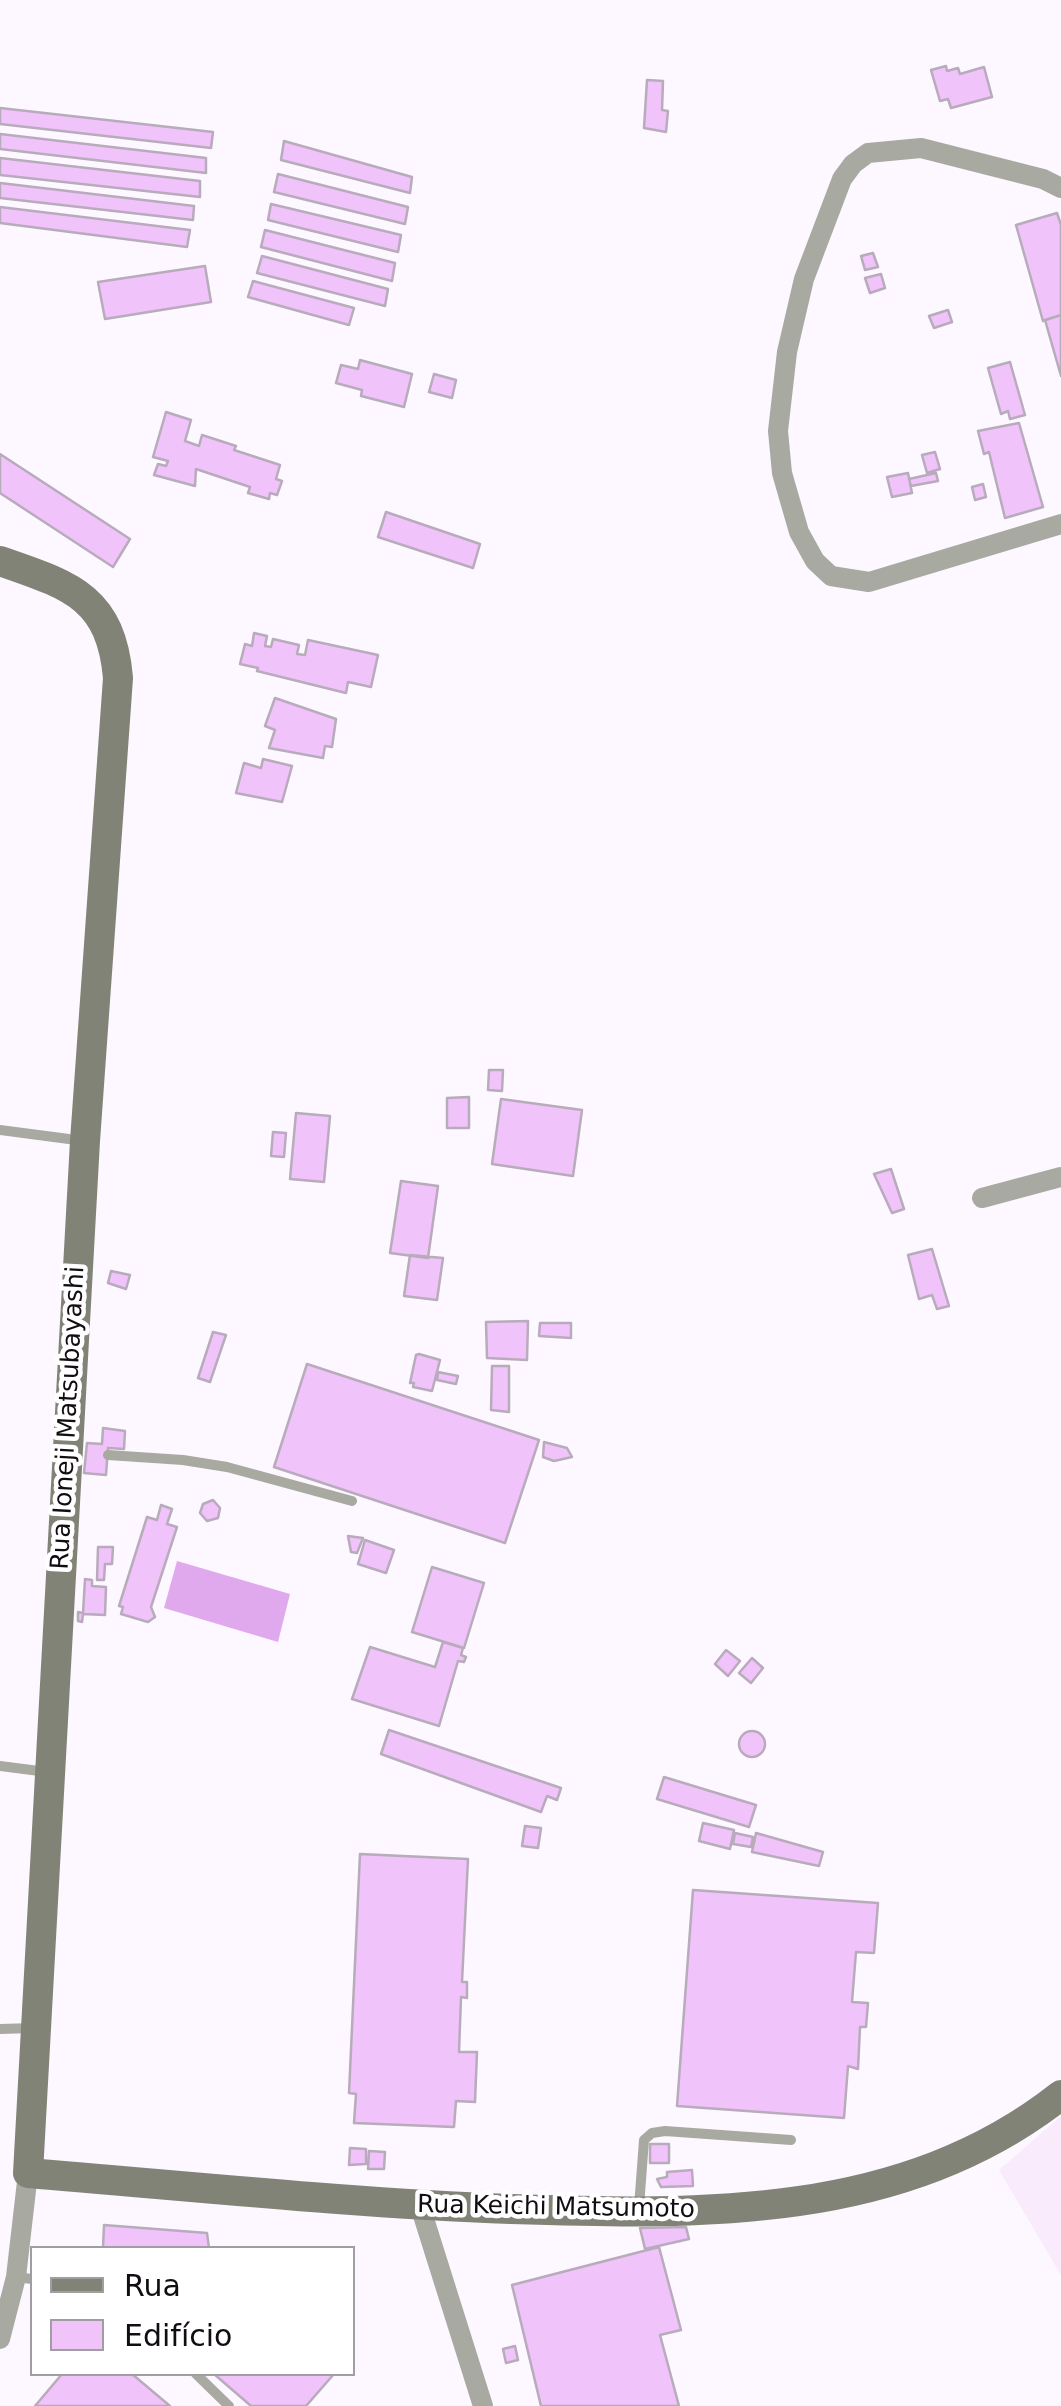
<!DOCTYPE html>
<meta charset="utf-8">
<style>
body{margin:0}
#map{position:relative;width:1061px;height:2406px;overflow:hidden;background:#fdf8ff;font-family:"DejaVu Sans",sans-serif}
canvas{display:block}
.legend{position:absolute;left:30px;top:2246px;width:325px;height:130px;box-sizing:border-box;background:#fff;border:2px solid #a09ea0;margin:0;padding:12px 18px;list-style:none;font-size:30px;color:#110d12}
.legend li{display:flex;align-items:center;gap:20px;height:50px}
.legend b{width:50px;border:2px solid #a09ea0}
</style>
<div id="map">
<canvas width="1061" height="2406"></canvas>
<ul class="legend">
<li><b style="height:12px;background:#818377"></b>Rua</li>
<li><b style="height:28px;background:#f1c3fb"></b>Edifício</li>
</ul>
</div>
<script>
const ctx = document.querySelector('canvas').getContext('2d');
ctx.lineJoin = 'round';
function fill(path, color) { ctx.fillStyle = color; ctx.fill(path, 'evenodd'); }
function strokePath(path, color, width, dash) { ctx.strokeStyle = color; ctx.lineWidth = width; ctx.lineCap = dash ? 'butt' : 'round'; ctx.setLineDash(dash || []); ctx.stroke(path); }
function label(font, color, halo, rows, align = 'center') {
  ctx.font = font + ' "DejaVu Sans",sans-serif'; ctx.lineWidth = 9; ctx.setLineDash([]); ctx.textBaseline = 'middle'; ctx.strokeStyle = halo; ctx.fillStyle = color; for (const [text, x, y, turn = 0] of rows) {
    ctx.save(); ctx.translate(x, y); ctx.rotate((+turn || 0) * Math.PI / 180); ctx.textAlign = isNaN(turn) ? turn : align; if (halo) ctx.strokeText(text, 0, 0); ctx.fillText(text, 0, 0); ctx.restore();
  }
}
fill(new Path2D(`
 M1061,2116V2275L999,2170Z`), '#f9eafc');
fill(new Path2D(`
 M177,1561L290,1594L278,1642L164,1608Z`), '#e0a8ed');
const building = new Path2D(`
 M946,66L947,71L958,68L960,74L984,67L992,97L951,108L948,99L940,101L931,70Z
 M647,80L663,81L662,110L668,111L666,132L644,128Z
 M0,108L213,132L211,148L0,124Z
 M0,134L206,158V173L0,149Z
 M284,141L412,177L410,193L281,160Z
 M0,158L200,181V197L0,175Z
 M278,174L408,207L405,224L274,192Z
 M0,183L194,206L193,220L0,198Z
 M271,204L401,235L398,252L268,220Z
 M0,207L190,230L187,247L0,223Z
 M1057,213L1061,225V315L1043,321L1016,225Z
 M265,230L395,263L392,281L261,247Z
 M873,253L878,267L865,270L861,256Z
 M262,256L388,289L385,306L257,273Z
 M205,266L211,302L105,319L98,282Z
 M881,274L885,288L870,293L865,278Z
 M253,281L354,308L349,325L248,297Z
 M948,310L952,322L934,328L929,316Z
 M1061,315V376L1045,320Z
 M360,360L412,374L404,407L361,396L362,390L336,383L341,365L358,369Z
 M1010,362L1025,415L1010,419L1008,411L1001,414L988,368Z
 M434,374L456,380L452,398L429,392Z
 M166,412L191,420L185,441L199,446L202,435L236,446L234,450L280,465L276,479L282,481L277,495L270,493L269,499L248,493L250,487L196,469L195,486L154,475L158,464L166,466L168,461L153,457Z
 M1019,423L1043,507L1005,518L989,452L984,454L978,431Z
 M935,452L940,469L927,473L922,455Z
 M0,454L130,539L113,567L0,493Z
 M908,473L912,493L892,497L887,477Z
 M936,473L938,481L911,486L909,479Z
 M983,484L986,497L975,500L972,487Z
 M386,512L480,544L473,568L378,537Z
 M254,633L267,636L265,646L271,647L273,639L299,645L297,654L305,655L308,640L378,655L371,687L348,682L346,693L257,671L258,668L240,664L245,644L252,646Z
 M275,698L336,719L332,747L325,746L323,758L269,748L275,730L265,726Z
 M263,759L292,766L282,802L236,793L244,763L261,768Z
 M489,1070H503L502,1091L488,1090Z
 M469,1097V1128H447V1098Z
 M501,1099L582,1110L573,1176L492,1164Z
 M296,1113L330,1116L324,1182L290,1179Z
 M273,1132L286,1133L284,1157L271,1156Z
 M891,1169L904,1209L892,1213L874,1174Z
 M401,1181L438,1186L428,1258L390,1253Z
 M932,1249L949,1306L937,1309L932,1295L919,1299L908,1255Z
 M410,1255L443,1258L437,1300L404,1296Z
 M111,1271L130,1275L126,1289L108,1283Z
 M528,1321L527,1360L487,1358L486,1322Z
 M540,1323H571V1338L539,1336Z
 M213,1332L226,1335L210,1382L198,1378Z
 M419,1354L440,1360L432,1391L413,1387L414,1383H410L416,1355Z
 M307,1364L539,1440L505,1543L274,1467Z
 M492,1366H509V1412L491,1410Z
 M438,1372L458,1376L456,1384L437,1380Z
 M103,1428L125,1431L124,1449L108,1448L106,1475L84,1473L87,1443L102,1444Z
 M544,1442L567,1448L572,1457L554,1461L543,1457Z
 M213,1500L220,1508L218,1518L207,1521L200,1513L203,1504Z
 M161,1505L172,1509L167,1524L177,1527L151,1607L155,1617L148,1622L121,1614L123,1607L119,1606L147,1517L157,1520Z
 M348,1536L363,1538L357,1553L351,1552Z
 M365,1540L394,1550L386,1573L358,1564Z
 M98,1547H113L112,1564H105L104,1580H97Z
 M432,1567L484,1583L464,1648L412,1632Z
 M85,1579L92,1580V1586L106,1587L105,1615L83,1614L82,1622L78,1621V1612L83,1613Z
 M443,1642L463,1648L461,1655L466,1657L464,1662L458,1661L439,1726L352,1699L370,1647L435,1667Z
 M726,1650L740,1661L728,1676L715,1664Z
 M752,1658L763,1668L751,1683L739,1673Z
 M389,1730L561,1788L557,1800L547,1796L541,1812L381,1754Z
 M739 1744a13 13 0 1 1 26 0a13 13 0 1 1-26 0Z
 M664,1777L756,1805L749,1827L657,1799Z
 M703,1823L734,1830L730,1849L699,1841Z
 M525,1826L541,1828L538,1848L522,1846Z
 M735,1833L753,1837L751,1847L733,1844Z
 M756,1833L823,1852L819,1866L752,1852Z
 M360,1854L468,1859L462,1982H467V1998L461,1997L459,2052H477L475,2102L456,2101L454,2127L354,2123L356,2094L349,2093Z
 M693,1890L878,1903L874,1953L856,1952L852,2002L868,2003L866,2027H860L858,2069L848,2066L844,2118L677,2106Z
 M650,2144H669V2163H650Z
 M350,2148L366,2149V2164L349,2165Z
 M369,2151L385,2152L384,2169H368Z
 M692,2170L693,2186L661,2187L657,2179L667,2177V2172Z
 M104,2225L207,2233L209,2248H103Z
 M686,2227L689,2239L645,2249L640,2228Z
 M659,2247L681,2330L660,2335L679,2406H541L512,2285Z
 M515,2346L518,2360L506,2363L503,2349Z
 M62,2374H132L170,2406H35Z
 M214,2374H334L306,2406H251Z`);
fill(building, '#f1c3fb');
strokePath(building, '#b8abbb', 2.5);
strokePath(new Path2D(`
 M0,1130L84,1141
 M108,1455L183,1460L227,1467L352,1501
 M0,1766L47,1772
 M0,2029L34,2028
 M639,2207L644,2140L652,2133L665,2131L791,2140
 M16,2277L32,2279
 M196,2374L229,2406`), '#a8aaa1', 10);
strokePath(new Path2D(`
 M1061,188L1043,179L921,148L868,153L853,164L842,179L804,279L787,352L778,431L782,473L799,532L815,561L831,576L869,582L1061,524
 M982,1198L1061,1177
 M420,2206L483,2406
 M0,2339L16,2277L28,2173`), '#a8aaa1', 20);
strokePath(new Path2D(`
 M0,561C69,585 111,596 118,678L85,1141L28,2173C189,2186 350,2203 511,2209C701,2215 903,2220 1061,2095`), '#818377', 30);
label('25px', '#110d12', '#fff', [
 ["Rua Ioneji Matsubayashi",69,1418,-87],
 ["Rua Keichi Matsumoto",556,2208,1]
]);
</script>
